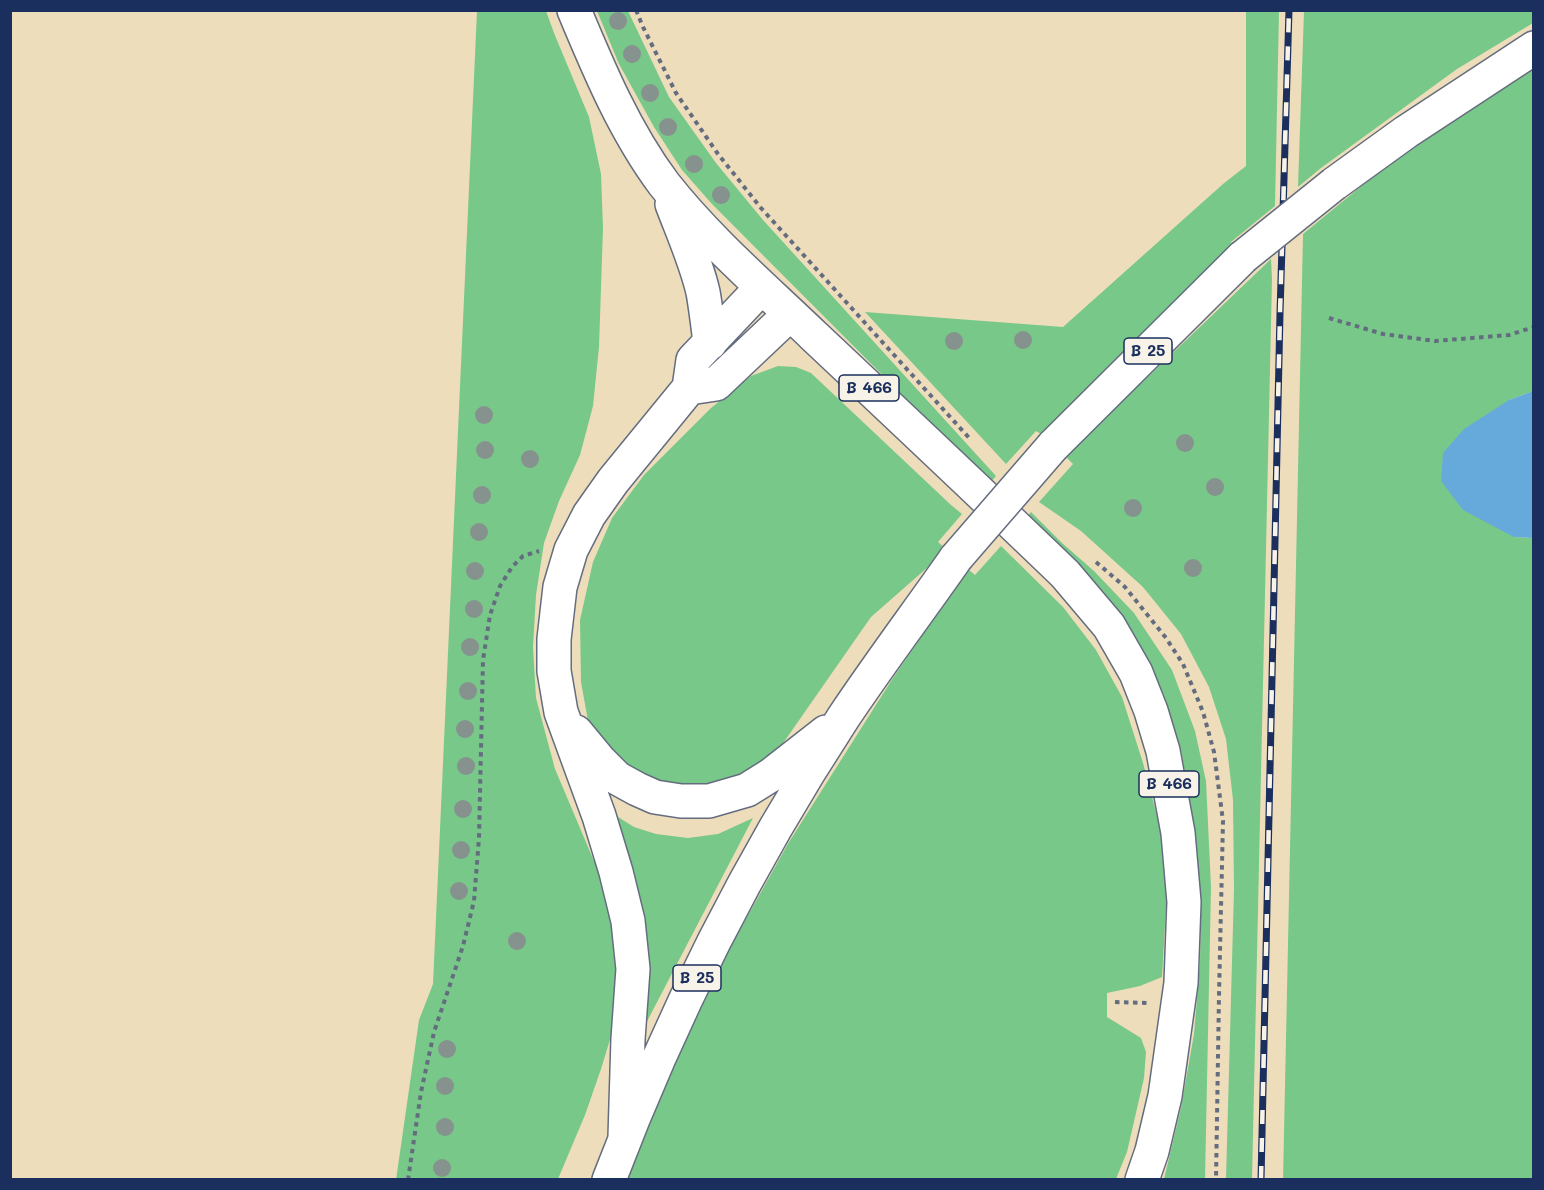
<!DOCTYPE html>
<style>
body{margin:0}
#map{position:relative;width:1544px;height:1190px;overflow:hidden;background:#edddbb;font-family:Mali,sans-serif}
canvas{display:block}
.frame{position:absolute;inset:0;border:12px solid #1b2f5e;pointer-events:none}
</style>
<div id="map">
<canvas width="1544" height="1190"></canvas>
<div class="frame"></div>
</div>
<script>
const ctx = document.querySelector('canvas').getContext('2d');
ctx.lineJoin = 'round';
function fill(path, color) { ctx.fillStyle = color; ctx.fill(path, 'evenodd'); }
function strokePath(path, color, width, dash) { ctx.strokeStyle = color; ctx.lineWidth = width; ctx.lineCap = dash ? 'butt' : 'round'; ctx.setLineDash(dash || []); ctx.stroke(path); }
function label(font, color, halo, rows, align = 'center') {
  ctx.font = font + ' Mali,sans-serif'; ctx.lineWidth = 6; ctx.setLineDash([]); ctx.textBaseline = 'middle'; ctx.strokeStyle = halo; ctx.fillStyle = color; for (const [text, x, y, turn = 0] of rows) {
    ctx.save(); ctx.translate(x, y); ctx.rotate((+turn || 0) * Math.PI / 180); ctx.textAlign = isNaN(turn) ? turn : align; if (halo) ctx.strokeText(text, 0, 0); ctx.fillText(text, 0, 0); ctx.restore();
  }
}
fill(new Path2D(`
 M477,11H546L554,33L589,117L601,174L603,228L599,347L593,406L580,455L559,501L544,543L536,595L533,647L536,698L555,769L602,880L611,925L616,976L612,1033L601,1069L585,1115L558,1179L396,1180L419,1020L433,984Z
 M597,11H628L669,97L716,163L763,220L996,476L990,483L712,204L682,170L654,127L619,64Z
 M1246,11H1279L1275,206L1231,242L1235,248L1144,334L1041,434L1036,431L1006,464L865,312L1063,327L1223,184L1246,166Z
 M1304,11H1533V23L1457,69L1321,168L1298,187Z
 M1533,69V391L1509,400L1514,537L1533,538V1179L1283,1180L1303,234L1370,179L1441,129Z
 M1271,259L1272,279L1252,1179H1226L1234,889L1233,800L1226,739L1209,687L1181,634L1143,587L1081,531L1039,502L1073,464L1065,456Z
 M778,366L796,367L811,373L951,505L962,514L938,542L945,548L928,567L871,617L786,739L757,777L692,808L599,759L590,732L581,682L580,620L593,562L612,518L644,475L711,408L751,376Z
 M1031,512L1062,543L1094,571L1134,613L1172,670L1195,731L1206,781L1211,887L1205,1179H1164L1181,1108L1194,1034L1200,963L1201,909L1193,818L1181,750L1164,695L1141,649L1027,517Z
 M1001,546L1063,607L1096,650L1122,697L1143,763L1160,827L1167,890L1162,977L1140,986L1107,993V1017L1141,1038L1146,1052L1144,1078L1127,1152L1116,1179L618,1180L662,1069L789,842L893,678L968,569L975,575Z
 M610,812L634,827L656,834L688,838L718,834L753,818L642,1031Z`), '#78c889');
fill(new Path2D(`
 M1533,391V538L1514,537L1463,510L1441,481L1443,453L1464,429L1509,400Z`), '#65aadb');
const primary = new Path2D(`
 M574,10C599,70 625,132 664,184C708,240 763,287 814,336C898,415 982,494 1065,574L1109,626L1136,673L1151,711L1163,751L1178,833L1184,902L1181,983L1165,1096L1152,1151L1142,1180
 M1334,184L1406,132L1534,48
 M672,204C683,233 696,262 703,292C706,309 708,326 710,343
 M689,388L716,384L790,314
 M1053,446L1243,257
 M576,732L600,761L617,778L637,789L655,797L681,801H709L747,790L771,775L826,732
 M625,1137L628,1039L633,969L628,921L616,872L599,816L561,712L554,671V639L560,587L571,550L589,515L613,481L689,388L693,360L762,287
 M609,1180C670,1019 749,862 843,718C879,664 919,611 956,558`);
strokePath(primary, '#646c7f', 36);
strokePath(new Path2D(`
 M636,10L643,27L676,93L718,154L761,208L971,440
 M1329,318L1383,334L1435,341L1509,335L1534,327
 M1096,562L1125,587L1166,638L1183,664L1203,712L1214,752L1223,821L1219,995L1216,1180
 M1115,1002L1150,1003
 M408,1180L421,1092L434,1032L463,946L474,901L479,838L483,660L490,615L500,586L512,567L523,556L539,551`), '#646c7f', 4, [4.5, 4.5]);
strokePath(primary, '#fff', 33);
const rail = new Path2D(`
 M1261,1180L1280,313L1289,10`);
strokePath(rail, '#1b2f5e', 7);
strokePath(rail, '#f7f3e8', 4.5, [14]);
const primaryBridge = new Path2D(`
 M1243,257L1334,184
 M956,558L1053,446`);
strokePath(primaryBridge, '#646c7f', 36, []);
strokePath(primaryBridge, '#fff', 33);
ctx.fillStyle = '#86928e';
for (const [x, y] of [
 [618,21],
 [632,54],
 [650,93],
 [668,127],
 [694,164],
 [721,195],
 [1023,340],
 [954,341],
 [484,415],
 [1185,443],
 [485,450],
 [530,459],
 [1215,487],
 [482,495],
 [1133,508],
 [479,532],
 [1193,568],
 [475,571],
 [474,609],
 [470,647],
 [468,691],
 [465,729],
 [466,766],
 [463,809],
 [461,850],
 [459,891],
 [517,941],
 [447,1049],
 [445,1086],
 [445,1127],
 [442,1168]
]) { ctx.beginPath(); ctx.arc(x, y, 9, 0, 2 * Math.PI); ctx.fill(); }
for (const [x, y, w] of [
 [1148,351,48],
 [869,388,60],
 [1169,784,60],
 [697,978,48]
]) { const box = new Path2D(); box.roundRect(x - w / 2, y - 13, w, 26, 4.5); ctx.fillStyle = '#f7f3e8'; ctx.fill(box); strokePath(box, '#1b2f5e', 1.5); }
label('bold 16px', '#1b2f5e', null, [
 ["B 25",1148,351],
 ["B 466",869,388],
 ["B 466",1169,784],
 ["B 25",697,978]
]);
</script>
